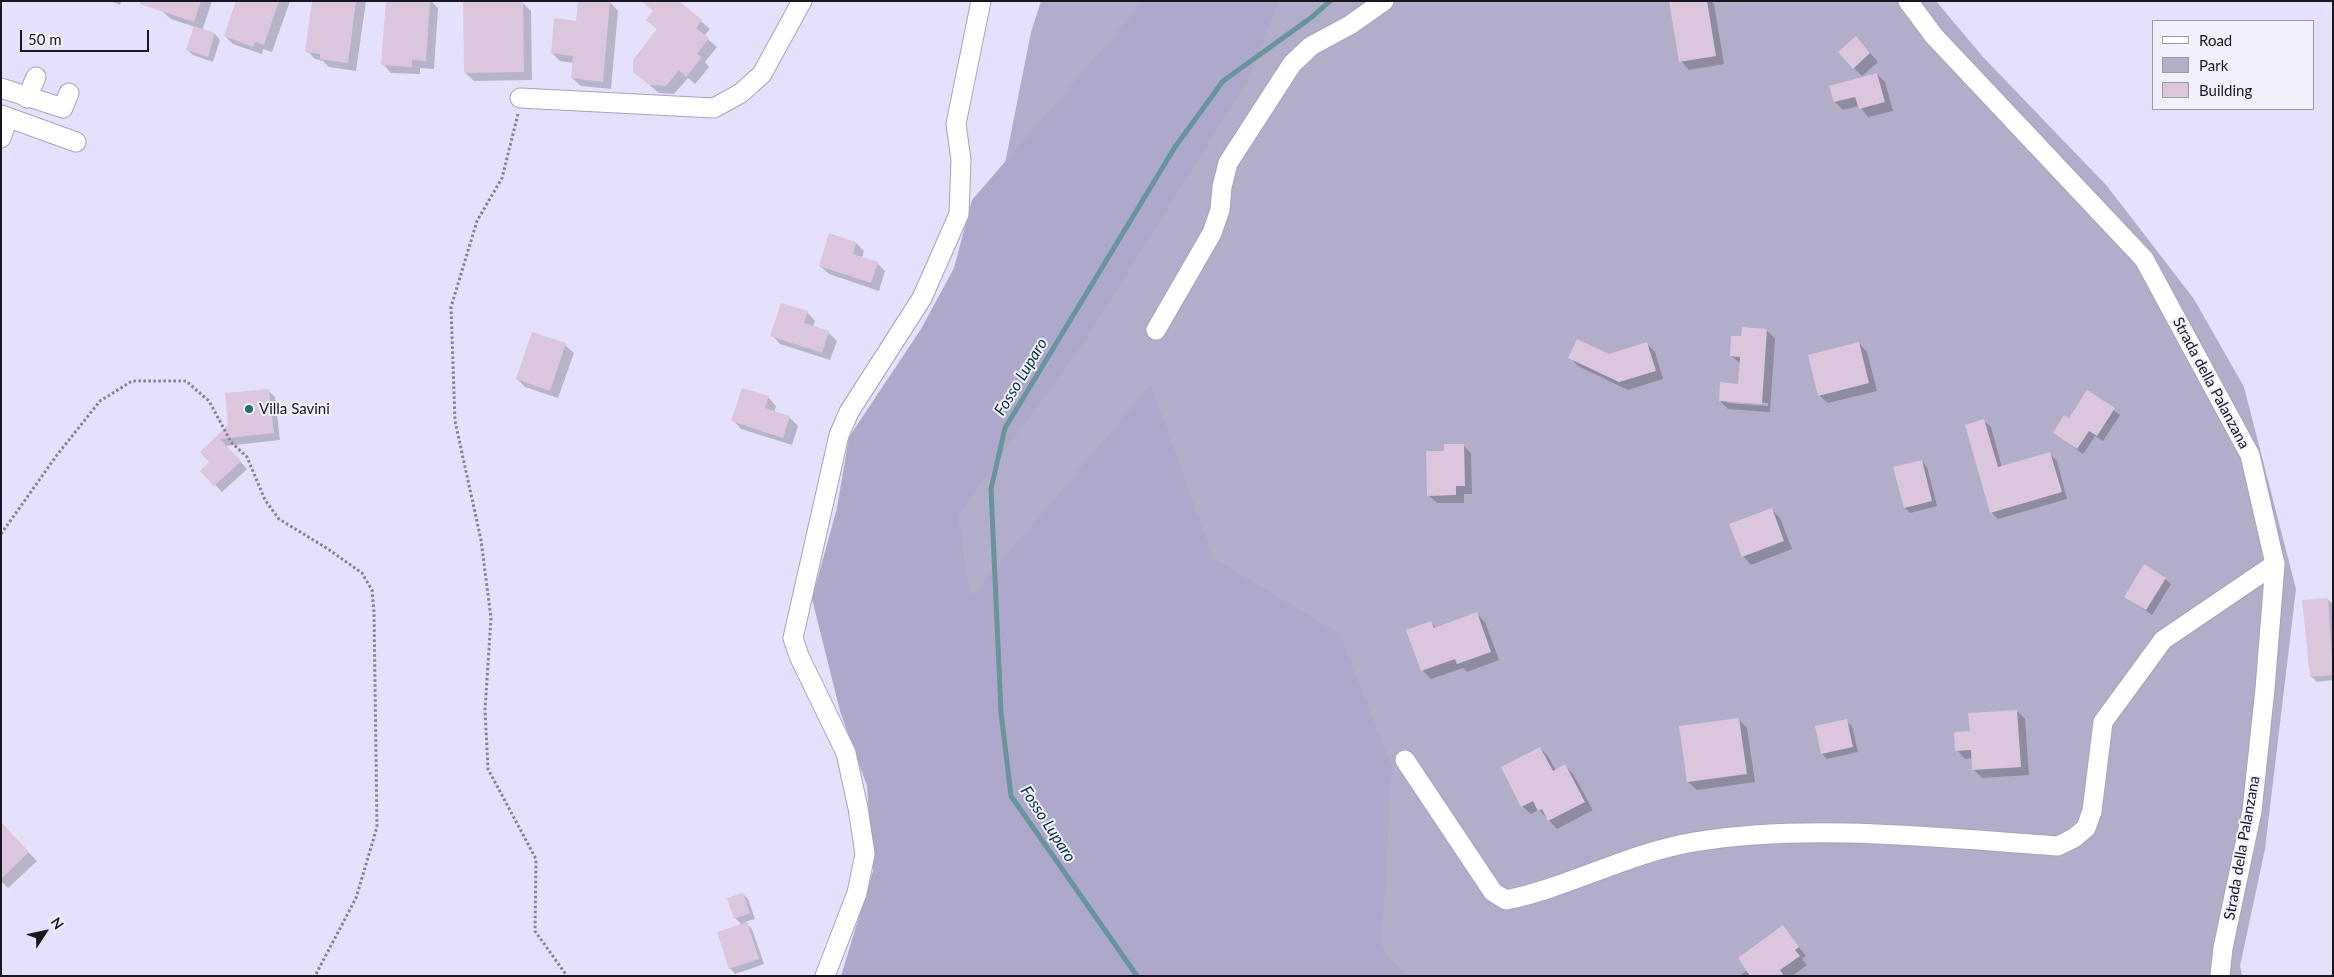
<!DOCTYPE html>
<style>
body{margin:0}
#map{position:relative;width:2334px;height:977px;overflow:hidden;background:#e5e1fc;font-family:Lato,sans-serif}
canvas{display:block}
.frame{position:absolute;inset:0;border:2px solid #181720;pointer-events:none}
.legend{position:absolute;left:2152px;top:20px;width:162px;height:90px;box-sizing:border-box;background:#f2f0fc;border:1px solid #9b99a4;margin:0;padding:6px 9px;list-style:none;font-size:15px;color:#181720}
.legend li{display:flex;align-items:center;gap:10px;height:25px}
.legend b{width:25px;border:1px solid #9b99a4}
.north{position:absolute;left:20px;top:907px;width:50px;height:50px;-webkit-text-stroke:4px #f2f0fc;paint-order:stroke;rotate:55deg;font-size:14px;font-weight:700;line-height:20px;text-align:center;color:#181720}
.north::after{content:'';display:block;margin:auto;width:18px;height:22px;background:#181720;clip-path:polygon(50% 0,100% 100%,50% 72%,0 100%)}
.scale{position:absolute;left:20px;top:30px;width:129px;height:22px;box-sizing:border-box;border:2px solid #181720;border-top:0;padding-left:6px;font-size:15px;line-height:18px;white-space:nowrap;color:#181720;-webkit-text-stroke:4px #f2f0fc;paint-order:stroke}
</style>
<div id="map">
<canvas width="2334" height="977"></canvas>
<div class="frame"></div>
<ul class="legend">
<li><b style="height:6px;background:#fff"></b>Road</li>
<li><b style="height:14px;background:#b2adc9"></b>Park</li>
<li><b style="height:14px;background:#dbc6dd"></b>Building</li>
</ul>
<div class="north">N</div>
<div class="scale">50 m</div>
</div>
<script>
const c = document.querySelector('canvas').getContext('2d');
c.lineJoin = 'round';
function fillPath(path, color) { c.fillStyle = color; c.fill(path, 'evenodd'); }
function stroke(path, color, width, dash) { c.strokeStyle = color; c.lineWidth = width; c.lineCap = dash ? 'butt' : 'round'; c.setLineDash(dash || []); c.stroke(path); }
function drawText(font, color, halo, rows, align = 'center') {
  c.font = font + ' Lato,sans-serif'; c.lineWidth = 4; c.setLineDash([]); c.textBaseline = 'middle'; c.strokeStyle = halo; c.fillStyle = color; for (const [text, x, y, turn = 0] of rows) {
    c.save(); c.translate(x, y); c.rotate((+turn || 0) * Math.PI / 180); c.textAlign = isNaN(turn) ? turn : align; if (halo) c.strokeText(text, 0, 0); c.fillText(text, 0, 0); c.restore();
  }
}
fillPath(new Path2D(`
 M1041,1H1936L1983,57L2107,186L2194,299L2244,387L2296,589L2265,849L2240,966L2242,976H894L993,224L1031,32Z`), '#b2adc9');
fillPath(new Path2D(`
 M1144,1H1279L1245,85L1082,345L958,515L970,598L1151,385L1213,558L1340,634L1392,768L1381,948L1406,976H841L873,871L867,786L840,711L812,599L837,508L849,437L921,329L954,268L972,200Z`), '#aea8cb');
fillPath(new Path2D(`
 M110,1H121L120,5Z
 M165,1H212L202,31L215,34L220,40L213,62L193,55L187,50L195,27L171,19L162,11Z
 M237,1H290L272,52L263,49L262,54L233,44L225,36Z
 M313,1H366L356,71L329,67L323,61L315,59L307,51Z
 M387,1H431L438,8L434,69L420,68V74L391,73L383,64Z
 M598,1L610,2L618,11L611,89L581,86L572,78L574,63L560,61L552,53L577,22Z
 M677,1L710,29L704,36L717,47L705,62L709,67L695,84L688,78L674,94L659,93L634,72L658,30L647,20Z
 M1673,1H1711L1714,4L1724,64L1689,70L1681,61Z
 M523,3L531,11L532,80L474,81L465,73Z
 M1864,46L1878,62L1862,76L1854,68Z
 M1877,74L1885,82L1893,111L1868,117L1859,106L1843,110L1835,102L1831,87Z
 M856,243L864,251L862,258L877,263L885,271L879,291L829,274L820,266Z
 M807,312L815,321L813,327L828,332L837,341L830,360L780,344L772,335Z
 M1766,330L1775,338L1770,412L1728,409L1720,401L1739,385L1741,364L1731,356L1743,338ZM1727,400L1768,403V406L1727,403Z
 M1859,343L1867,352L1877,391L1828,403L1819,395Z
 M1647,344L1655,352L1663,379L1628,390L1578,366L1570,357L1609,355Z
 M565,345L574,353L558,398L525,387L517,379Z
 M268,390L275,397L280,440L226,446L247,469L222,492L202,471L211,462L201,452Z
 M2088,392L2120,415L2103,441L2095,436L2083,454L2054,433L2069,420Z
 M768,397L776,406L774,413L789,417L798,426L792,445L741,429L733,420Z
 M1984,421L1991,427L2002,468L2050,454L2057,461L2067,499L1998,519L1991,512Z
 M1463,445L1471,453L1472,494H1464V503H1437L1428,495L1445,452Z
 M1922,461L1927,467L1937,506L1910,513L1905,508Z
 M1771,509L1780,518L1792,549L1751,565L1743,556Z
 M2165,579L2171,584L2152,615L2126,597Z
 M2327,599L2333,604V680L2317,682L2311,676Z
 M1476,613L1485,622L1499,660L1467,672L1463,668L1431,679L1423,671L1408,630L1431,622L1436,628Z
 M2017,711L2025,719L2029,775L1982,778L1974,770L1973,758L1965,759L1957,750L1971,732Z
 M1739,719L1747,728L1755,782L1697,790L1688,782L1680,727Z
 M1846,721L1852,726L1858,752L1827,759L1822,754Z
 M1540,748L1548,756L1556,771L1565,766L1573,774L1593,810L1557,829L1539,810L1531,814L1522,806Z
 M1,824L37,861L8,888L1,881Z
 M743,894L748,899L755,919L745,922L752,929L764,964L735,974L730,968L742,925L735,918Z
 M1783,927L1806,956L1802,959L1807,965L1792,976H1739L1748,970Z`), '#0003');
stroke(new Path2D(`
 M1137,976L1011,796L1001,712L991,489L1005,428L1175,147L1223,81L1312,17L1330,1`), '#68959c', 5);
fillPath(new Path2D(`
 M140,1H201L194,22L140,4Z
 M236,1H279L264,45L255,42L253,47L224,36Z
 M312,1H356L348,63L320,59V54L305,52Z
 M386,1H430L426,61L412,60V67L381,65Z
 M523,1L524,72L464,73L463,2Z
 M578,1H610L603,82L571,78L573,56L551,53L554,18L576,21Z
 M641,1H679L702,20L696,28L709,38L697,54L702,57L686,77L679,70L666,86L650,85L633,72V60L657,29L646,20L653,11Z
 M1669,1H1707L1716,56L1679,62Z
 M194,26L215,33L208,57L186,50Z
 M1856,36L1870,53L1853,69L1838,52Z
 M1877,73L1885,102L1859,109L1855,97L1834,102L1829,86Z
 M829,233L856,242L853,254L878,262L871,283L819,266Z
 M781,303L808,311L804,323L829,331L822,353L770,336Z
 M1742,327L1767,329L1762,404L1719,401L1720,382L1738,384L1740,357L1730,356L1731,336H1741Z
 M532,332L566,343L550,391L516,379Z
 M1577,339L1609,354L1647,342L1656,371L1619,382L1568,358Z
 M1859,342L1869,383L1818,396L1808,355Z
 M742,388L769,396L765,408L790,416L783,438L731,421Z
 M269,389L274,433L220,439L241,461L214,486L200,471L209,462L200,452L228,425L225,393Z
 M2087,390L2115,408L2097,436L2089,431L2077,449L2053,433L2064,415L2069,418Z
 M1984,419L1998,467L2050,452L2062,492L1990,513L1965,425Z
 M1444,444H1464L1465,486H1456V495L1427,496L1426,451H1444Z
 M1922,460L1932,501L1904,508L1893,467Z
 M1772,508L1784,541L1742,557L1729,524Z
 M2144,564L2166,578L2146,610L2124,597Z
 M2328,598L2333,675L2310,677L2302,600Z
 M1477,612L1491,652L1457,664L1455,659L1421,671L1406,630L1431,621L1434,628Z
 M2017,710L2021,767L1972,770L1971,750L1955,751L1954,732L1970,731L1968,713Z
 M1739,718L1747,774L1687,782L1679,726Z
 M1847,719L1853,747L1821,754L1815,726Z
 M1540,747L1553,771L1565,764L1585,802L1548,821L1542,809L1538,811L1533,801L1521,807L1501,767Z
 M1,822L29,852L1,879Z
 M743,893L750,913L734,919L727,898Z
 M747,922L759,959L729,969L717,932Z
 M1783,925L1799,947L1795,950L1800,956L1780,970L1784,976H1750L1738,958Z`), '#dbc6dd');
const minor = new Path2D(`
 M1908,1L1934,36L2144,259L2250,455L2275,564L2265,689L2252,811L2223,948L2220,976
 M1,88L63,108L69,93
 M27,98L36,77
 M520,98L714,108L741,93L762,74L802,1
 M1,115L76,142
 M1,138L8,118
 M1156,330L1212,233L1220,210L1222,187L1228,163L1292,64L1311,46L1350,25L1384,1
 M1405,760L1493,892L1506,900C1570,887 1628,853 1694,842C1809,823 1941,838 2058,846L2074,838L2086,828L2092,811L2103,722L2163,640L2275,564
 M825,976L857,893L865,854L858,808L846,753L799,656L793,638L839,435L849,412L922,298L959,214L961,160L956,124L981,1`);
stroke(minor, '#a6a2bc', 21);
stroke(new Path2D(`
 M518,114L502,178L477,221L451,307L455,421L481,540L491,618L485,710L488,769L536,859L535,931L567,976
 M1,534L57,455L100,401L132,381H186L209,401L231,442L247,457L265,500L279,519L328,549L362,573L372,590L374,612L377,827L356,898L315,976`), '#838193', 3, [2.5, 2.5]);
stroke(minor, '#fff', 19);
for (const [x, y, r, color] of [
 [249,409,5,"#236e74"]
]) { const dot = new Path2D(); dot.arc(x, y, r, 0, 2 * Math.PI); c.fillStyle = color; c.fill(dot); stroke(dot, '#f2f0fc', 2); }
drawText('15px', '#181720', '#f2f0fc', [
 ["Strada della Palanzana",2211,383,62],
 ["Strada della Palanzana",2242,848,-80]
]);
drawText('15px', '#181720', '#f2f0fc', [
 ["Villa Savini",259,409]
], 'left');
drawText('italic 16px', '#023137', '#f2f0fc', [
 ["Fosso Luparo",1021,377,-59],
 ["Fosso Luparo",1048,824,57]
]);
</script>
